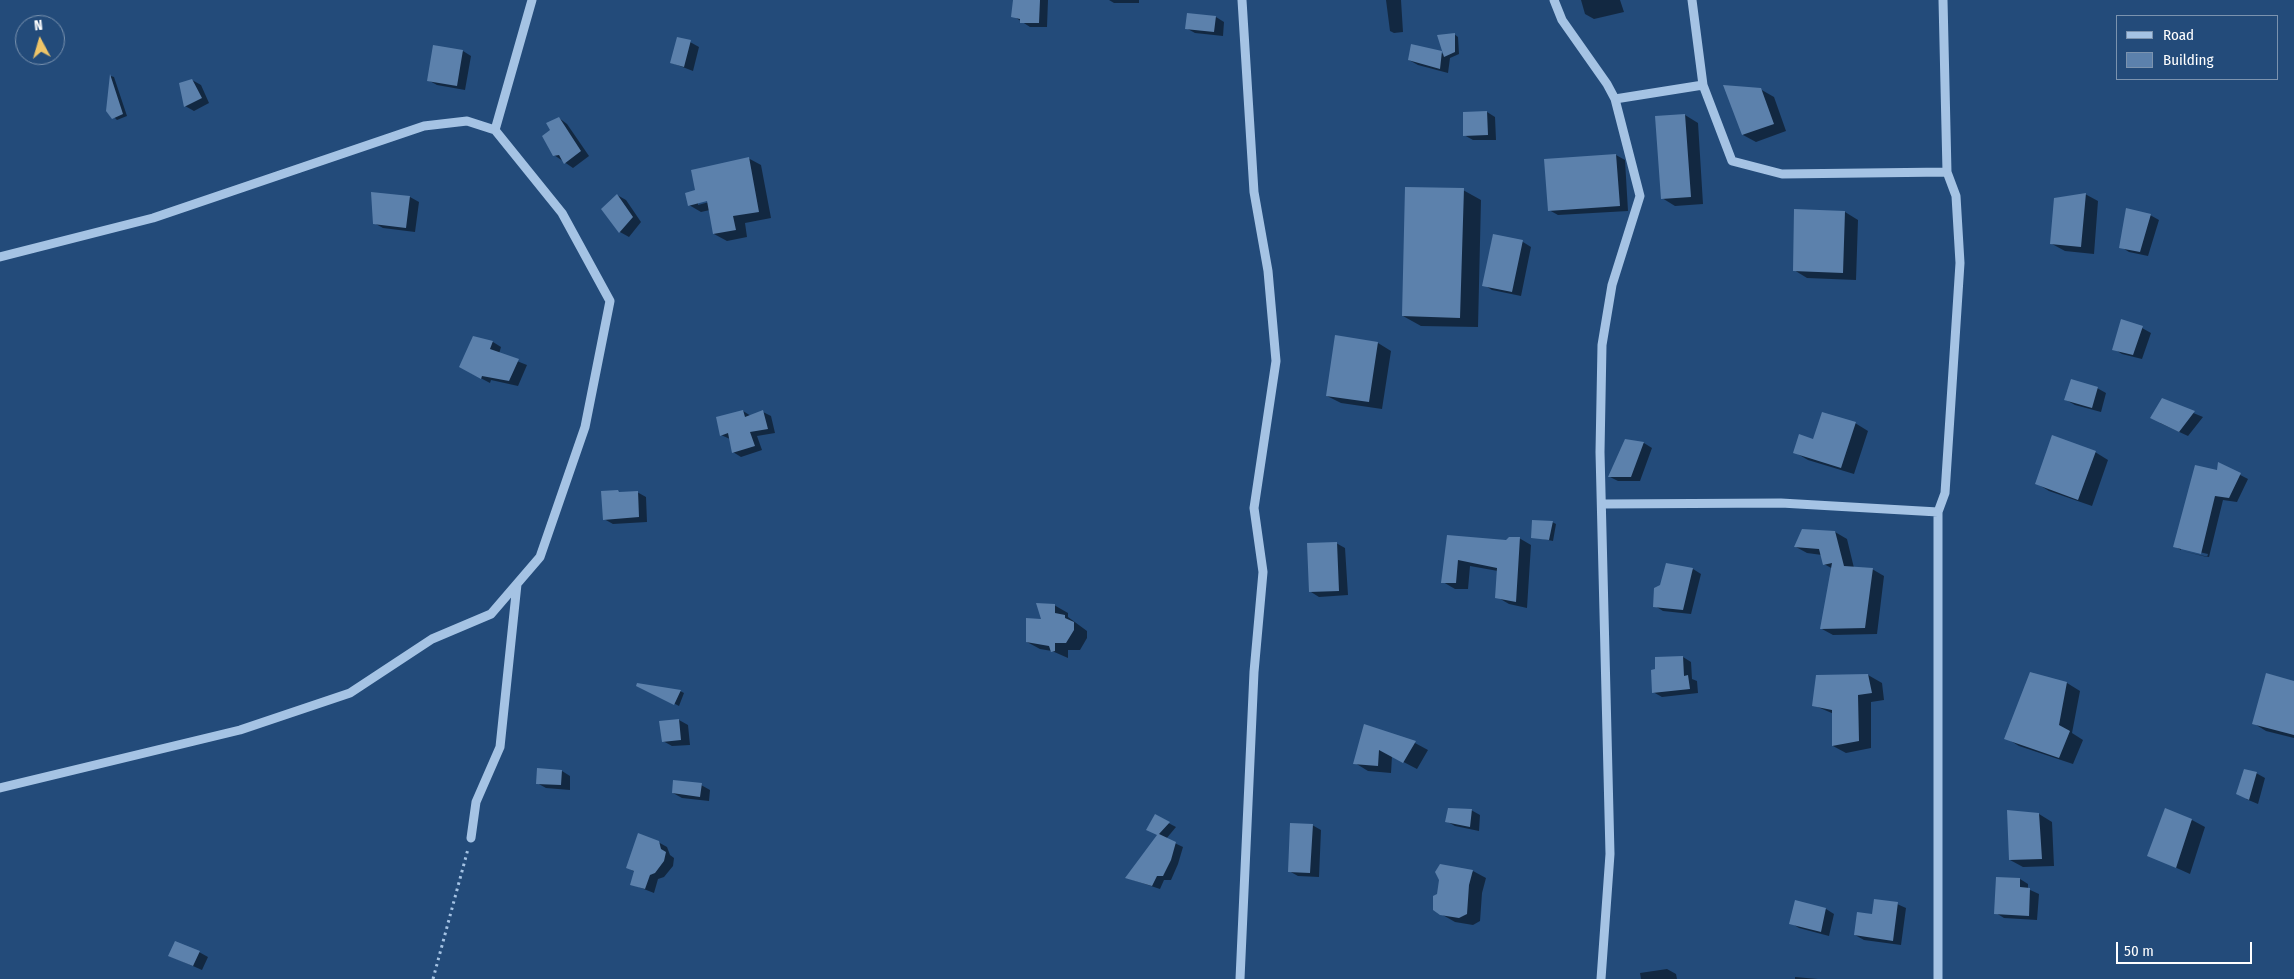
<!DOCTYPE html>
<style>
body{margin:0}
#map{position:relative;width:2294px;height:979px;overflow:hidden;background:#234b7a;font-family:"Fira Sans Condensed",sans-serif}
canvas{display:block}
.legend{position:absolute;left:2116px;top:15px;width:162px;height:65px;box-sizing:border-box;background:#234b7a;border:1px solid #7b93af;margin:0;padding:6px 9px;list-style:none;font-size:15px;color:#fff}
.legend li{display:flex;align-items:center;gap:10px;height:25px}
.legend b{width:25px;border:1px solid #7b93af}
.north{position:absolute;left:15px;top:15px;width:50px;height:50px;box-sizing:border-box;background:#234b7a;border:1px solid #7b93af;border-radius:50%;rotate:354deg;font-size:14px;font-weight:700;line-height:20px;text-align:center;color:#fff}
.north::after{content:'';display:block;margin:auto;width:18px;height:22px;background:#efc568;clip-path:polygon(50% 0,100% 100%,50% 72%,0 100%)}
.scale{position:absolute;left:2116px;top:942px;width:136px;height:22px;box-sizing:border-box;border:2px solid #fff;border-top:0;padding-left:6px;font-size:15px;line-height:18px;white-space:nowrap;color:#fff;-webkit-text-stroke:4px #234b7a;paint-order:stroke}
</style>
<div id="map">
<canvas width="2294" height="979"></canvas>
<ul class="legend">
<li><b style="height:6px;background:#a5c3e4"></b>Road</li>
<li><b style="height:14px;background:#5c81ac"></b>Building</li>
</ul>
<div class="north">N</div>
<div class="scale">50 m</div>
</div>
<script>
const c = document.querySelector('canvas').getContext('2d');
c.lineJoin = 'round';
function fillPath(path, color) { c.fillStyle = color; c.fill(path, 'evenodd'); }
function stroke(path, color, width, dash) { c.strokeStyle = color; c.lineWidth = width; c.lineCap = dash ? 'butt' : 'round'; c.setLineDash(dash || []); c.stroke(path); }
fillPath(new Path2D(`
 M1014,0H1048L1047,27H1030L1013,16Z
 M1109,0H1139V3H1114Z
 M1386,0H1401L1403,32L1394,33L1390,31Z
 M1581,0H1620L1624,12L1594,19L1585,14Z
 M1216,17L1224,22L1223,36L1195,33L1186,28Z
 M1454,34L1458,37L1459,54L1450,58L1448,73L1418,65L1409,60L1441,53L1444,54Z
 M690,42L699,47L693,71L672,63Z
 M463,51L471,56L465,90L437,85L428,80Z
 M111,76L114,77L127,116L117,120L108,111Z
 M192,80L201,85L209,103L194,111L185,106Z
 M1760,89L1774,97L1786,131L1756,142L1743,135Z
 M1487,112L1495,117L1496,140H1473L1464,135Z
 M1685,115L1698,123L1703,204L1675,206L1662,198Z
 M559,118L567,124L589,156L573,168L554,155L552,131Z
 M1616,155L1625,160L1628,211L1558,215L1549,210Z
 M748,158L761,165L771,218L745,223L747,237L727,241L714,234L710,210L701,212L689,205L697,191ZM713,199V201L698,205V202Z
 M1463,190L1481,200L1478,327L1421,326L1403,316Z
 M372,193L410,197L419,202L415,232L383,228L374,223Z
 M2085,194L2098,201L2094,254L2065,251L2052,244Z
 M617,195L626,200L641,222L629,237L620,232L603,209Z
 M1845,212L1858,220L1856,280L1807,278L1794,270Z
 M2150,215L2159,220L2148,256L2129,252L2121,247Z
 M1493,236L1523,242L1531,247L1521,296L1492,290L1484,285Z
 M2142,328L2151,333L2142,359L2122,354L2114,349Z
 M474,338L493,342L501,347L499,354L527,365L518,386L491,380L490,383L469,372Z
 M1378,343L1391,351L1382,409L1341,403L1327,396Z
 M2097,388L2106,393L2101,412L2075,405L2066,400Z
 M2162,400L2203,417L2188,436L2160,423Z
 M743,411L751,416L763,412L771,416L775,433L757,436L762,450L741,457L733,452L730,439L721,435Z
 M1855,423L1868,431L1854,474L1808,460L1794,452L1814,441Z
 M1626,441L1644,443L1652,448L1640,481H1618L1610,477Z
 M2095,452L2108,460L2092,506L2049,491L2036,483Z
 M2219,464L2248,479L2237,502L2223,500L2209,557L2182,551L2207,557L2208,554L2181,548V550L2174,546L2218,472Z
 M637,492L646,497L647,522L613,524L604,519Z
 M1552,522L1556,524L1553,541L1533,537Z
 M1835,532L1847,539L1854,568L1872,569L1884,576L1877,634L1833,635L1822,629L1833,569L1824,564L1822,555L1807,553L1796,547Z
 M1448,536L1506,541L1519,538L1531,545L1527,608L1509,604L1497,597L1498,571L1470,566L1468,589H1455L1443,582Z
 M1336,543L1345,548L1348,595L1319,597L1311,592Z
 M1693,569L1701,574L1691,614L1663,611L1655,606Z
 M1054,605L1068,613V617L1087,631V638L1080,650H1068V658L1052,651L1040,649L1027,642Z
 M1683,657L1691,662L1692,679L1697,681L1698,693L1662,697L1653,692Z
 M2030,674L2067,683L2080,691L2072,733L2083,740L2073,764L2019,746L2006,738Z
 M1868,675L1882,683L1884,700L1871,702V748L1846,753L1833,746L1834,714L1813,705Z
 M2294,682V738L2266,731L2253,723Z
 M638,685L680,691L684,693L679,706Z
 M679,720L688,725L690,745L672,746L663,741Z
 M1365,726L1415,743L1428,750L1417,769L1392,756L1391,773L1368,771L1355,763Z
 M562,771L570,776V790L546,788L537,783Z
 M2256,773L2265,778L2258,804L2246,799Z
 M701,785L710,790L709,801L682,798L673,793Z
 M1471,810L1480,815L1479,831L1455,826L1446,821Z
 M2039,814L2052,822L2054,866L2023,867L2010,860Z
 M1155,816L1176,827L1166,839L1183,847L1178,864L1171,880H1164L1160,889L1127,878L1158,835Z
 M2192,820L2205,827L2190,874L2148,855Z
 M1312,825L1321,830L1319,877L1298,876L1289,871Z
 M658,842L667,847L670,855L674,858L673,866L664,877L658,879L654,893L631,884L635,872L628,868Z
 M1473,871L1486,878L1482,893L1480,921L1473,925L1455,922L1441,914Z
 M2020,879L2028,884V889L2039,894L2037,920L2004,918L1996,913Z
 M1897,904L1906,908L1901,945L1864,940L1855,935L1873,915Z
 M1826,909L1834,914L1829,936L1799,928L1791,923Z
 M199,952L208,957L202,970L170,956Z
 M1667,969L1676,974L1677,979H1641L1640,973Z
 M1795,977L1818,979H1795Z`), '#0007');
fillPath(new Path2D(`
 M1013,0H1040L1039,23H1020V19L1011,17Z
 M1187,13L1216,16L1214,32L1185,29Z
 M1455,33V52L1444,57L1437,35Z
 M677,37L691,40L684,67L670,63Z
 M1411,44L1442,51L1440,69L1408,60Z
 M433,45L463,50L457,86L427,81Z
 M110,74L123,114L112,119L106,111Z
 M192,79L202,98L184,107L179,83Z
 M1723,85L1761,88L1774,124L1742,135Z
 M1487,111L1488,135L1463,136V112Z
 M1685,114L1691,197L1661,199L1655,116Z
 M559,117L581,151L564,164L559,155L553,156L542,136L550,130L546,123Z
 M1616,154L1620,206L1548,211L1544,159Z
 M749,157L759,212L733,216L736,230L713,234L707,201L688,206L685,193L695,190L691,170Z
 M1405,187L1464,188L1460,318L1402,316Z
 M371,192L410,196L406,228L373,224Z
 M2086,193L2081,247L2050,244L2054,198Z
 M617,194L633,217L619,233L601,209Z
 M2126,208L2151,214L2140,252L2119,248Z
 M1794,209L1845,211L1843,273L1793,271Z
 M1493,234L1523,240L1512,292L1482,286Z
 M2121,319L2143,326L2133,355L2112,350Z
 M1335,335L1378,342L1369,402L1326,396Z
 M473,336L493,341L490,349L519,359L509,381L482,376L481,379L459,367Z
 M2071,379L2098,387L2092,408L2064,400Z
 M2162,398L2195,411L2179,432L2150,418Z
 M743,410L745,417L763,410L768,429L750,432L755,446L732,453L728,433L720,436L716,417Z
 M1822,412L1856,422L1841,468L1793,453L1799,434L1813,439Z
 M2052,435L2096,451L2078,500L2035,484Z
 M1625,439L1644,442L1631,477H1608Z
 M2218,462L2241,473L2229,498L2215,496L2201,554L2173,547L2195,465L2217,470Z
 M618,490L619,492L638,491L639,517L603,520L601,491Z
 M1532,520L1553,521L1549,540L1531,538Z
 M1802,529L1835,531L1844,566L1873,568L1865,628L1820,629L1832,563L1823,565L1819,549L1794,547Z
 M1447,535L1506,540L1509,537H1520L1516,602L1495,598L1497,568L1458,560L1456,583H1441Z
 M1337,542L1339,591L1309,592L1307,543Z
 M1666,563L1693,568L1683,610L1653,607L1654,588L1660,585Z
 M1036,603L1055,604V613L1065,615V618L1074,622V630L1066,643H1055V651L1051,652L1049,646L1026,642V618L1041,619Z
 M1683,656L1684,676L1688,675L1690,689L1652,693L1651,670L1655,669V657Z
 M2030,672L2067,682L2059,725L2070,731L2059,758L2004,739Z
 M2266,673L2294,681V735L2252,724Z
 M1868,674L1872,693L1858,695L1859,741L1832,746V710L1812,706L1816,675Z
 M637,683L681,690L674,705L636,686Z
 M679,719L681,740L662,742L659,721Z
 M1364,724L1416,741L1403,763L1379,750L1378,766L1353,764Z
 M537,768L562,770L561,785L536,784Z
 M2244,769L2257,772L2249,800L2236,794Z
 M673,780L702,783L700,797L672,793Z
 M1448,808L1472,809L1470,827L1445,822Z
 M2165,808L2192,819L2176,868L2147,856Z
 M2007,810L2039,813L2042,859L2009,860Z
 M1155,814L1170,822L1159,834L1176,842L1171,860L1163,876H1157L1152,886L1125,878L1157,835L1146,830Z
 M1290,823L1313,824L1310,873L1288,872Z
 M638,833L659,841L661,849L666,852L664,861L655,873L650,875L645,889L630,885L634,871L626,868Z
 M1440,864L1473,870L1469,885L1467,914L1459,918L1440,915L1433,910V896L1437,894L1439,880L1435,872Z
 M1996,877L2020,878V887L2030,888L2029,916L1994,914Z
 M1874,899L1898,902L1893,941L1854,935L1857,912L1872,914Z
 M1795,900L1826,908L1821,932L1789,924Z
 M175,941L200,951L193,966L168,956Z`), '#5c81ac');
stroke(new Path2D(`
 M433,979L468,849`), '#a5c3e4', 3, [2.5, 4]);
stroke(new Path2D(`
 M1554,0L1562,20L1607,84L1615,99L1640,196L1612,285L1602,345L1600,452L1610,854L1601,979
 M1692,0L1703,85L1732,161L1782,174L1947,172
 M1615,99L1703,85
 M0,257L153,218L424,126L467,121L495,130L532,0
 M1603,504L1781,503L1938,512
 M0,788L240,730L350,693L432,639L491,614L540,557L585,427L610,301L562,213L495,130
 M471,838L476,802L500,747L517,584
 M1240,979L1254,672L1263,572L1254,508L1276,361L1268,271L1254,192L1242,0
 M1938,979V512L1945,493L1960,263L1956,196L1947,172L1943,0`), '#a5c3e4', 9);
</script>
